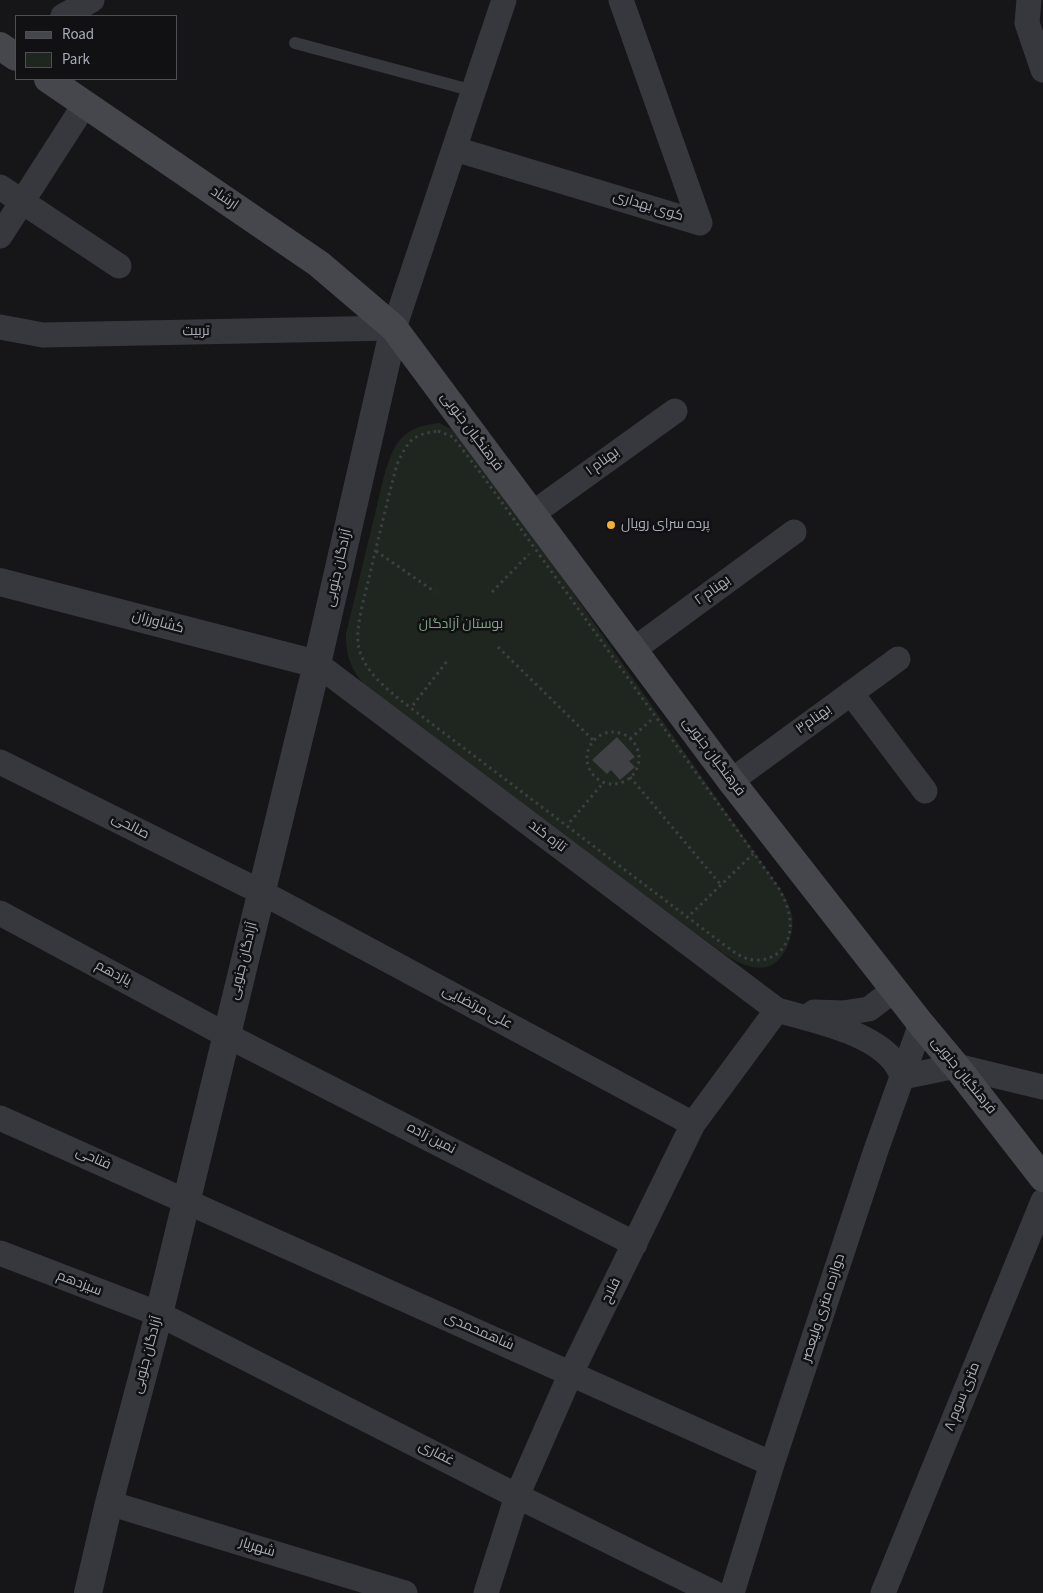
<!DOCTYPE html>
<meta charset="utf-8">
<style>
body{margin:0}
#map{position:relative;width:1043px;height:1593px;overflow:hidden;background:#161618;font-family:"Source Sans 3",sans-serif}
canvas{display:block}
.legend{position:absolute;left:15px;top:15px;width:162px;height:65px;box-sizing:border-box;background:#111113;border:1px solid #4d4f55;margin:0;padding:6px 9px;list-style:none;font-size:15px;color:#a8adb8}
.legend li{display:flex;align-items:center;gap:10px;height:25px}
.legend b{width:25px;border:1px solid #4d4f55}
</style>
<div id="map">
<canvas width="1043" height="1593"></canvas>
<ul class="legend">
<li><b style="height:6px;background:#45474d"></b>Road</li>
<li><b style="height:14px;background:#1e261f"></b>Park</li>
</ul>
</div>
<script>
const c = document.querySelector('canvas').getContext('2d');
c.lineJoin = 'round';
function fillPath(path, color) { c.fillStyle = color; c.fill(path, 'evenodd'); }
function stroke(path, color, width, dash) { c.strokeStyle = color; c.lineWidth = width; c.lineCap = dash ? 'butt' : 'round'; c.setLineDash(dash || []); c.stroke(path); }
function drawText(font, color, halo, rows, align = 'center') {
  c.font = font + ' "Source Sans 3",Cairo,sans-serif'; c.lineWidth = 5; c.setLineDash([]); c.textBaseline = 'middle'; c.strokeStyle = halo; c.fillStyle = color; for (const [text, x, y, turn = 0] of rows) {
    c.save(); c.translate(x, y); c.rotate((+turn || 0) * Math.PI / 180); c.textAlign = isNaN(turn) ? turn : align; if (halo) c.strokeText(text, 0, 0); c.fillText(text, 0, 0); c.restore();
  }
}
fillPath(new Path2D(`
 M439,423L460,433L469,444L783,893C786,900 790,907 792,915C795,932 786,962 767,967C752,970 738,963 726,955L383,703C360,683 345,666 346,634L384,476C394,443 401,427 439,423Z`), '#1e261f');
fillPath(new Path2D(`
 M617,737L635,757L629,761L635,767L620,780L611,770L607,774L592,760Z`), '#404145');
stroke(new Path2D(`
 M438,431L453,437L485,479L778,887C789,906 797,930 782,949C775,957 765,961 754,960C742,959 733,951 723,944L399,699C382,685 360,666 358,642C356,627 365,594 369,578C378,540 387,502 397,464C409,440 411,435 438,431Z
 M376,551L435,592
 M492,592L529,554
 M498,647L594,741
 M413,705L448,660
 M587 758a26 26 0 1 1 52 0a26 26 0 1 1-52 0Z
 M630,739L651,720
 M630,777L721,885
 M570,822L603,783
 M691,914L753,854`), '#3d3f44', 3, [2.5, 4]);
stroke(new Path2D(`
 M295,43L474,91`), '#37383d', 12);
stroke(new Path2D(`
 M1029,0L1027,23L1043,70
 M63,16L92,0
 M455,149L700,223L621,0
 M0,187L119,266
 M0,236L85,104
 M0,327L43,335L394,328L504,0
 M532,514L675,411
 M633,650L794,532
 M317,664L777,1010C812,1020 868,1031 893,1060C897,1065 900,1071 903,1077L956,1066L1043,1087
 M851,693L925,791
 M0,762L261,892L693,1124
 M731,781L898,659
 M0,913L226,1035L635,1244
 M814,1012L843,1013L869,1009L894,990
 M0,1118L772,1464
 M0,1253L159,1314L517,1496L714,1593
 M109,1503L405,1593
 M486,1593L517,1496L571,1373L693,1124L777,1010
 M732,1593L772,1464L876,1150L921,1024
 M883,1593L1043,1201`), '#37383d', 25);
stroke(new Path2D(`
 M0,582L317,664
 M88,1593L109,1503L159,1314L317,664L394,328`), '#37383d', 28);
stroke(new Path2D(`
 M0,46L16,57
 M48,79L319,264L394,328L731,781L921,1024L956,1066L1043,1178`), '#45474d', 28);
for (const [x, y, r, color] of [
 [611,525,5,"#f2b134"]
]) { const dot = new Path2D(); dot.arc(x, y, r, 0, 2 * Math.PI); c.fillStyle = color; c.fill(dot); stroke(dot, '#111113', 2); }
drawText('14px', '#a8adb8', '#111113', [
 ["ارشاد",224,199,34],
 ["کوی بهداری",648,207,17],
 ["تربیت",196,332,-1],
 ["فرهنگیان جنوبی",471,432,53],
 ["بهنام ۱",603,462,-36],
 ["آزادگان جنوبی",339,568,-77],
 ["بهنام ۲",713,591,-36],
 ["کشاورزان",158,623,15],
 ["بهنام۳",814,720,-36],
 ["فرهنگیان جنوبی",713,757,53],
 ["صالحی",130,827,27],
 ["تازه کند",547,837,37],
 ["آزادگان جنوبی",244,961,-76],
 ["یازدهم",113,974,28],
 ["علی مرتضایی",477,1008,28],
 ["فرهنگیان جنوبی",963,1076,51],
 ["نمین زاده",431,1139,27],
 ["فتاحی",93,1159,24],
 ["سیزدهم",79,1284,21],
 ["فلاح",612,1291,-64],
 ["دوازده متری ولیعصر",824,1308,-72],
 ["شاهمحمدی",479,1332,24],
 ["آزادگان جنوبی",148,1355,-75],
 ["۸ متری سوم",963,1397,-68],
 ["غفاری",436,1454,27],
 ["شهریار",257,1548,17]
]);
drawText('14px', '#a8adb8', '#111113', [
 ["پرده سرای رویال",621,525]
], 'left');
drawText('14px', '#7fa381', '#111113', [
 ["بوستان آزادگان",461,625]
]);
</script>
